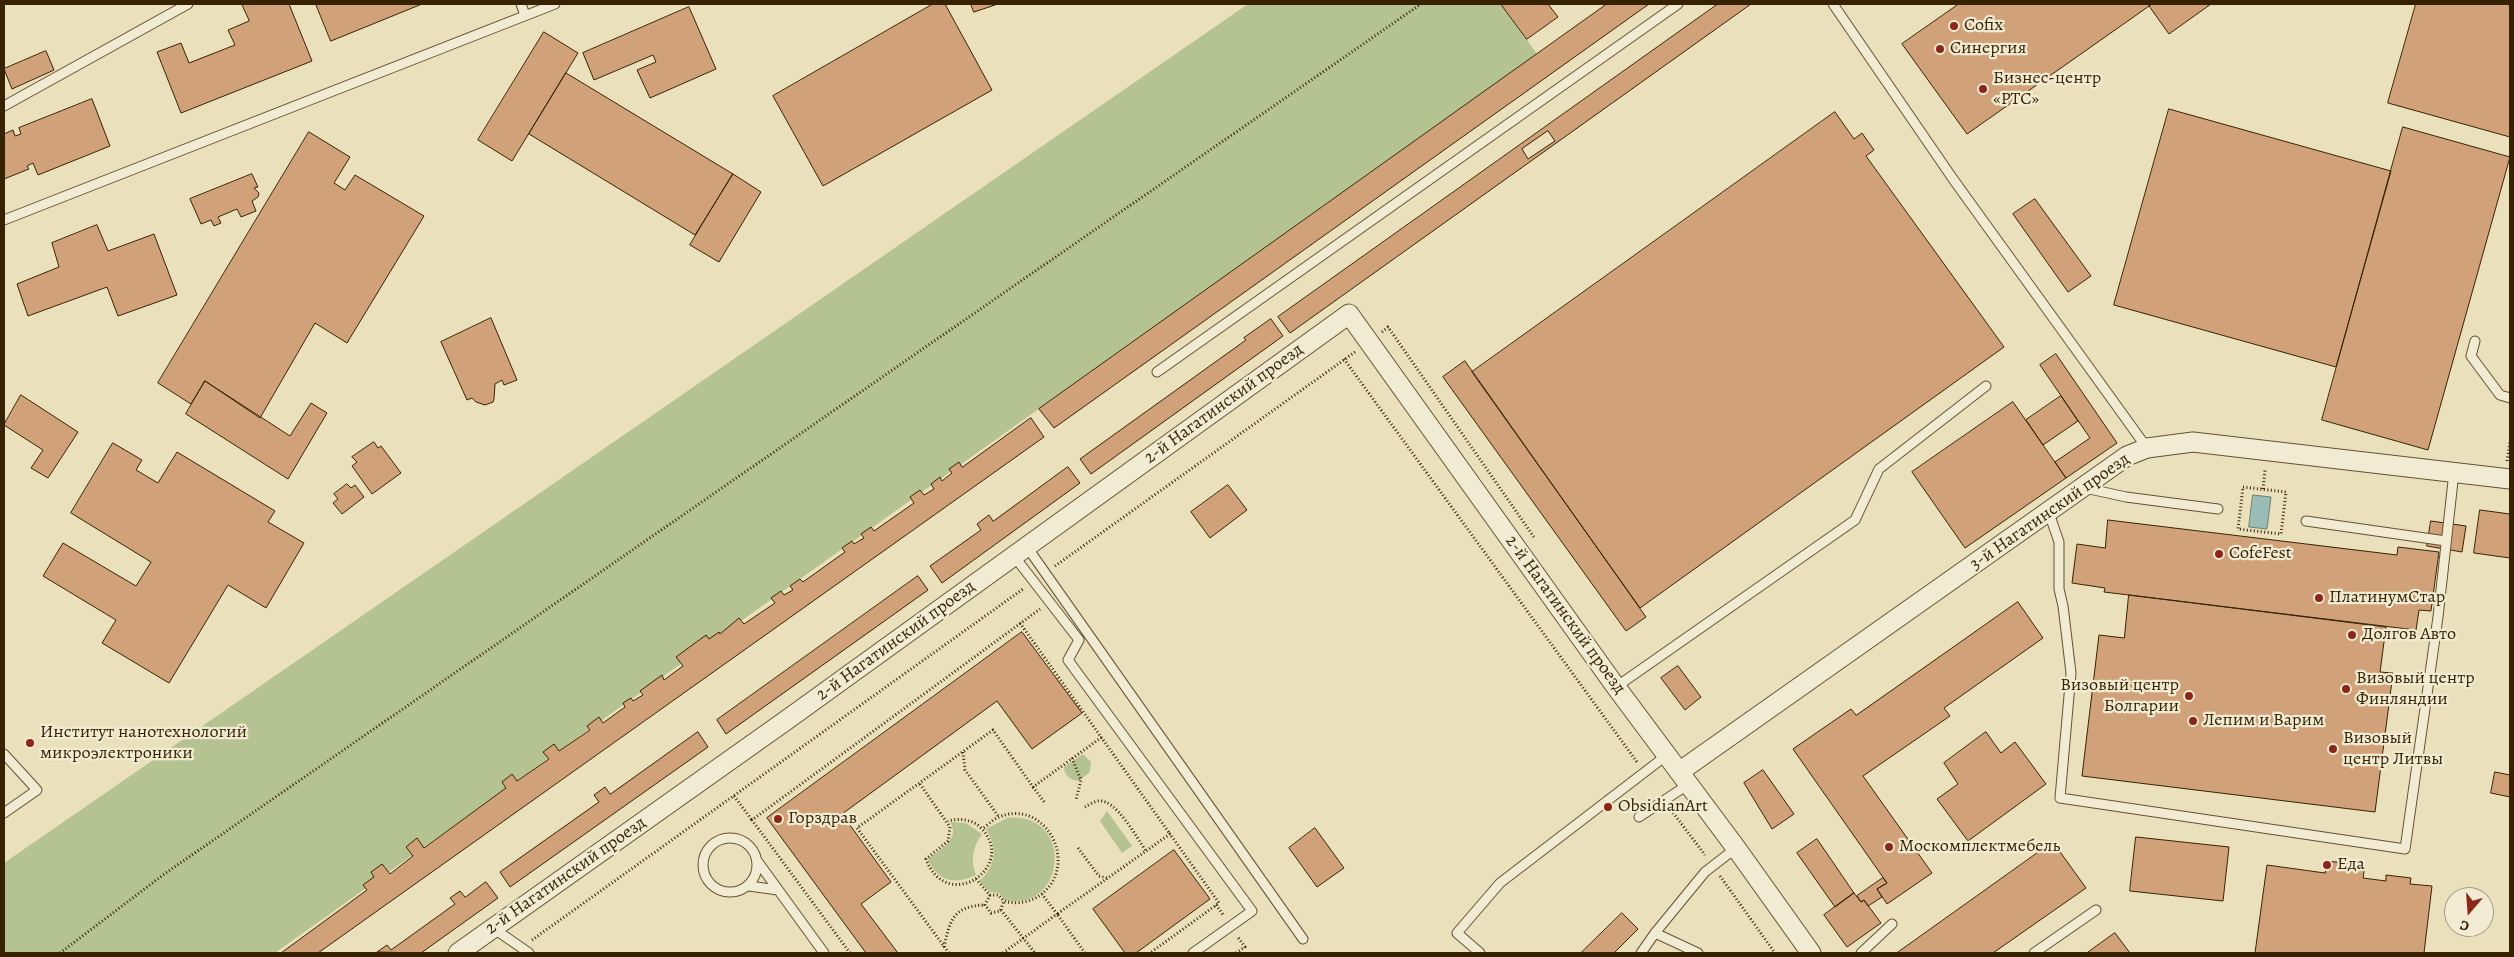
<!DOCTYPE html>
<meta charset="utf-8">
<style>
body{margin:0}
#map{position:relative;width:2514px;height:957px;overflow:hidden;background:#ebe0bc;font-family:Alegreya,serif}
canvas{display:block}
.frame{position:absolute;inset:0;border:5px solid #372302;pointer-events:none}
.north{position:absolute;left:2444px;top:887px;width:50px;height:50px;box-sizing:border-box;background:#f2ebd3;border:1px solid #a79b7f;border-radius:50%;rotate:198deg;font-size:14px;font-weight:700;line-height:20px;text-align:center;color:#372302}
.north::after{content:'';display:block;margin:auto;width:18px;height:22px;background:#8f2418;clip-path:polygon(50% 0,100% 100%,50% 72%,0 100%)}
</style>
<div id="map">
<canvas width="2514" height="957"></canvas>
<div class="frame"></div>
<div class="north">С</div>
</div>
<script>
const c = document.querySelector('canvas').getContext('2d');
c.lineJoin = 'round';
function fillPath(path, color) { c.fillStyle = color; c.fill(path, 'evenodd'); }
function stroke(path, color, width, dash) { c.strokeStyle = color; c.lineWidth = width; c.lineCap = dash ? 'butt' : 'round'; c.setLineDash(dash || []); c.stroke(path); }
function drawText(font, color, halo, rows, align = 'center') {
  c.font = font + ' Alegreya,serif'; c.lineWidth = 4.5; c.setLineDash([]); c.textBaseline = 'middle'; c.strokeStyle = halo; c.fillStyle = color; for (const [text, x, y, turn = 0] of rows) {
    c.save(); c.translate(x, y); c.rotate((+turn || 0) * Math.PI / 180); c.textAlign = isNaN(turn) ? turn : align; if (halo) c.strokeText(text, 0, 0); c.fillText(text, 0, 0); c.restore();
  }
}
fillPath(new Path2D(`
 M1248,4H1501L1537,54L275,953H4V863Z
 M1083,754L1091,762L1090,772L1079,781C1071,780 1064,776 1064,767Z
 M1107,811L1132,846L1122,853L1100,821Z
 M1007,818C1074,810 1068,913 1005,900L999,893L990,892L979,881C996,867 998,847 986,829Z
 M950,822L966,823L982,834C973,846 970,861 976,875C956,885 937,882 928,859C939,850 961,839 950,822Z`), '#b5c392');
const water = new Path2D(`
 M2253,495L2271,497L2267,529L2249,527Z`);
fillPath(water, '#99bcb7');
stroke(water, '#727f6f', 1);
const building = new Path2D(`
 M242,4H289L312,61L181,113L157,52L181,43L189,63L235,45L228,30L249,21Z
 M316,4H422L331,41Z
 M933,4H945L992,90L823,186L773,96Z
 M971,4H998L974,12Z
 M1501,4H1548L1558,17L1527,39Z
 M1607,4H1649L1054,428L1039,409Z
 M1718,4H1751L1290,333L1278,317Z
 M1959,4H2152L1967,134L1902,44Z
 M2152,4H2211L2169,34L2149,6Z
 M2416,4H2510V137L2388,103Z
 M689,7L716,69L650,98L637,70L656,62L653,55L594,80L583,53Z
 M544,32L578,53L512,161L478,140Z
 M46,51L54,70L12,89L4,69Z
 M566,73L733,174L695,235L529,134Z
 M92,99L110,146L38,175L33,163L27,166L29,169L4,179V134L13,130L15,136L21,134L19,128Z
 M2169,109L2391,171L2336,367L2114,305Z
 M1835,112L1854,139L1862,133L1874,150L1866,156L2004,347L1640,608L1472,372Z
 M2403,127L2510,157L2428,450L2322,420Z
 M1548,131L1555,141L1528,159L1522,149Z
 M309,132L350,157L334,183L345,190L355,175L424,216L347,343L315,323L260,418L205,381L191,404L158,383Z
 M252,174L258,187L254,188L259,193L258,197L252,201L256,211L241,217L237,209L218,217L221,223L214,226L211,220L201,224L190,199Z
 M733,174L761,192L719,262L690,245Z
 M2035,199L2091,276L2068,292L2013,214Z
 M97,225L108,251L154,234L177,295L118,316L107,287L28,316L17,284L59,267L52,243Z
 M491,318L517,380L504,385L502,380L495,384L494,399L493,402L485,405L476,402L472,398L467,400L441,342Z
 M1271,319L1283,336L1091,474L1080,459L1246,340L1244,338Z
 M2056,354L2117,443L2066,478L2055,462L2090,438L2040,365Z
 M1465,361L1646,617L1626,631L1443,377Z
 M205,381L290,436L311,403L327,413L288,479L186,414Z
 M21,395L78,432L48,478L31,468L43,450L4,425Z
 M2061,396L2078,421L2043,445L2026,420Z
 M2013,402L2066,478L1965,548L1912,472Z
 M1031,418L1044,437L318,953H281L367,890L363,885L374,877L371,872L382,864L390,874L413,856L406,847L417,838L424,848L506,788L502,782L512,774L517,781L549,759L543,752L554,744L559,751L590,730L587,726L599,717L603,723L625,707L623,703L631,698L633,701L643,695L640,691L662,675L664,680L683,666L676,657L706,635L709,639L719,632L720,634L739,618L744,624L775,603L771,598L781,591L784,595L793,590L790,586L800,579L803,582L845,552L842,548L852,541L854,544L864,538L861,534L871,527L874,531L914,503L910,497L920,490L924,495L934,489L931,484L940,477L942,481L952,473L949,469L959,462L962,467Z
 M374,442L378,448L381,446L401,473L372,494L352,466L357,462L352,457Z
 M113,443L142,460L136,470L158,483L177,452L275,511L268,522L304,543L266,608L228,585L169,683L102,643L116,620L43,576L63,543L136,586L151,562L71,513Z
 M1068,467L1080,483L942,583L930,566L981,530L977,524L989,515L993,521Z
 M347,484L351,488L355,485L364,497L342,514L333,503L338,499L334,494Z
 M1228,485L1247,510L1210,538L1191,512Z
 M2480,510L2510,514V558L2474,553Z
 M2108,520L2397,555L2398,547L2439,552L2431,611L2419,610L2416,630L2104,592L2105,588L2072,583L2077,544L2105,548Z
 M2431,521L2466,526L2462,552L2427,546Z
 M918,576L928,590L726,734L717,720Z
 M2129,595L2386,627L2380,672L2393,673L2375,812L2082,776L2099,635L2124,638Z
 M2018,602L2043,638L1944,708L1950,716L1863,776L1932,873L1887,904L1877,889L1887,883L1793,749L1851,709L1856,715Z
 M1022,632L1082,713L1032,749L997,701L842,814L891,882L861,904L898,953H866L767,818Z
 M1678,666L1701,697L1685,710L1661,678Z
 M698,732L708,747L510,887L500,872L599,802L594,795L605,787L610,794Z
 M1986,732L2001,753L2015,742L2046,784L1968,841L1937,799L1958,784L1944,763Z
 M1763,770L1794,814L1772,829L1744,783Z
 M2495,772L2510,775V797L2491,793Z
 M1315,828L1344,868L1317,887L1289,848Z
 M2136,837L2229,847L2223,901L2130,891Z
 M1817,839L1854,893L1835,907L1797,853Z
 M2053,842L2086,888L1993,953H1897Z
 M1174,850L1210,899L1136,953H1125L1093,909Z
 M2326,861L2365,865L2363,878L2386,881V875L2411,878L2410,884L2432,886L2424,953H2255L2267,865L2325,873Z
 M1883,878L1887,883L1877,889L1882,897L1868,906L1864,900L1861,902L1857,896Z
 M486,882L498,898L421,953L377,952L387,945L391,950L455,904L450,898L460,891L465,897Z
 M1854,893L1861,902L1864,900L1881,923L1847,947L1824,915Z
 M1622,913L1638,929L1614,953H1581Z
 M2115,933L2130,953H2087Z`);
fillPath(building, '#d1a279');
stroke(building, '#372302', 1);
const lane = new Path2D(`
 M521,4L525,15
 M1833,4L1953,179L2147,448
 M4,106L188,4
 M4,220L555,4
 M2475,341L2471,356L2500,395L2510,398
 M1157,372L1678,4
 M2085,488L2126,497L2218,509
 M2049,513L2059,542V589L2063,606L2071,673L2060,798L2405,849L2438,617L2454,472
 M2306,521L2446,541
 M1027,547L1303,939
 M1014,556L1079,640L1068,660L1252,911L1193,953
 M1616,687L1855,520L1879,469L1986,386
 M4,754L37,790L4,813
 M1639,817L1689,784
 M703 865a27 27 0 1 1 54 0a27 27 0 1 1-54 0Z
 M758,862L824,953
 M749,886L778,890
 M493,928L529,953
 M1655,933L1705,872L1736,848
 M1480,953L1457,933L1500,883L1667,755
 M1641,953L1655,933L1698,953
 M1861,953L1892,924
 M2034,953L2096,910`);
const street = new Path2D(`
 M1679,772L2127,456L2147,448L2193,442L2510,479
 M458,953L788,719L1349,314L1616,687L1736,848L1811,953`);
stroke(lane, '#645230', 11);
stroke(street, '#645230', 21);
stroke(new Path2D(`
 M1382,332L1388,327L1534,537
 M1344,359L1637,762
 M2507,461L2510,442
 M2243,487L2286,492L2281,534L2238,529Z
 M2263,489L2265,470
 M1055,566L1355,352
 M1020,623L1170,834
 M963,752L965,770L999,817
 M1072,758L1081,780L1076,800
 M920,784L950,827L948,841L926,859C947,916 1020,865 980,827C971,819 959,818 948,821
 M1033,787L1045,803
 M734,796L752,820
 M1085,807C1089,805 1094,801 1099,801C1116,799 1137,838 1146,851
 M1671,810L1705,855
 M1078,848L1099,876L1107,878
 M1720,876L1775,953
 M976,879L990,895H998L1004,901C1017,905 1032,902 1043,893C1080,861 1043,796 997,818C992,820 987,826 982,829
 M990,895L985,905L991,913L1000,911L1004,901
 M1216,905L1224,916
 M1001,910L1035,953
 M532,940L1023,589
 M944,947C950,919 954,906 985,905
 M60,953L163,875L1421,4
 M850,953L752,820L1040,609
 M949,953L857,828L993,730L1033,787L1102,737
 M1003,953L1057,914L1042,894
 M1085,953L1057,914L1170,834L1219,903L1150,953
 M1236,953L1245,947L1237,936`), '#372302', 3, [1, 2.5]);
stroke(lane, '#f2ebd3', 9);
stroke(street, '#f2ebd3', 19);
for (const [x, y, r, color] of [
 [1954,26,5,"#8f2418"],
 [1940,49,5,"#8f2418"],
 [1983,89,5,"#8f2418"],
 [2219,554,5,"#8f2418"],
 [2319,598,5,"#8f2418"],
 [2352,635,5,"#8f2418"],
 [2346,689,5,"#8f2418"],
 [2189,696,5,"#8f2418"],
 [2193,721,5,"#8f2418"],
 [30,743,5,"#8f2418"],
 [2333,749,5,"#8f2418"],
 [1608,807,5,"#8f2418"],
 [778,819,5,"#8f2418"],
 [1889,847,5,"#8f2418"],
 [2327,865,5,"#8f2418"]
]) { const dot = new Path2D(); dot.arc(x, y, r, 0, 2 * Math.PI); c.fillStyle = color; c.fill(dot); stroke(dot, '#f2ebd3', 2); }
drawText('18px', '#372302', '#f2ebd3', [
 ["Cofix",1964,26],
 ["Синергия",1950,49],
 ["Бизнес-центр",1993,79],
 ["«РТС»",1993,100],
 ["CofeFest",2229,554],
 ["ПлатинумСтар",2329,598],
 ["Долгов Авто",2362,635],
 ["Визовый центр",2356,679],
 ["Финляндии",2356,700],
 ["Визовый центр",2179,686,"right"],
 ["Болгарии",2179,707,"right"],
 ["Лепим и Варим",2203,721],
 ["Институт нанотехнологий",40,733],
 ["микроэлектроники",40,754],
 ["Визовый",2343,739],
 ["центр Литвы",2343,760],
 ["ObsidianArt",1618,807],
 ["Горздрав",788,819],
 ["Москомплектмебель",1899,847],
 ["Еда",2337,865]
], 'left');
drawText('18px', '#372302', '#f2ebd3', [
 ["2-й Нагатинский проезд",1224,404,-36],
 ["3-й Нагатинский проезд",2050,512,-35],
 ["2-й Нагатинский проезд",1565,615,54],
 ["2-й Нагатинский проезд",896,641,-36],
 ["2-й Нагатинский проезд",566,876,-35]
]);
</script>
